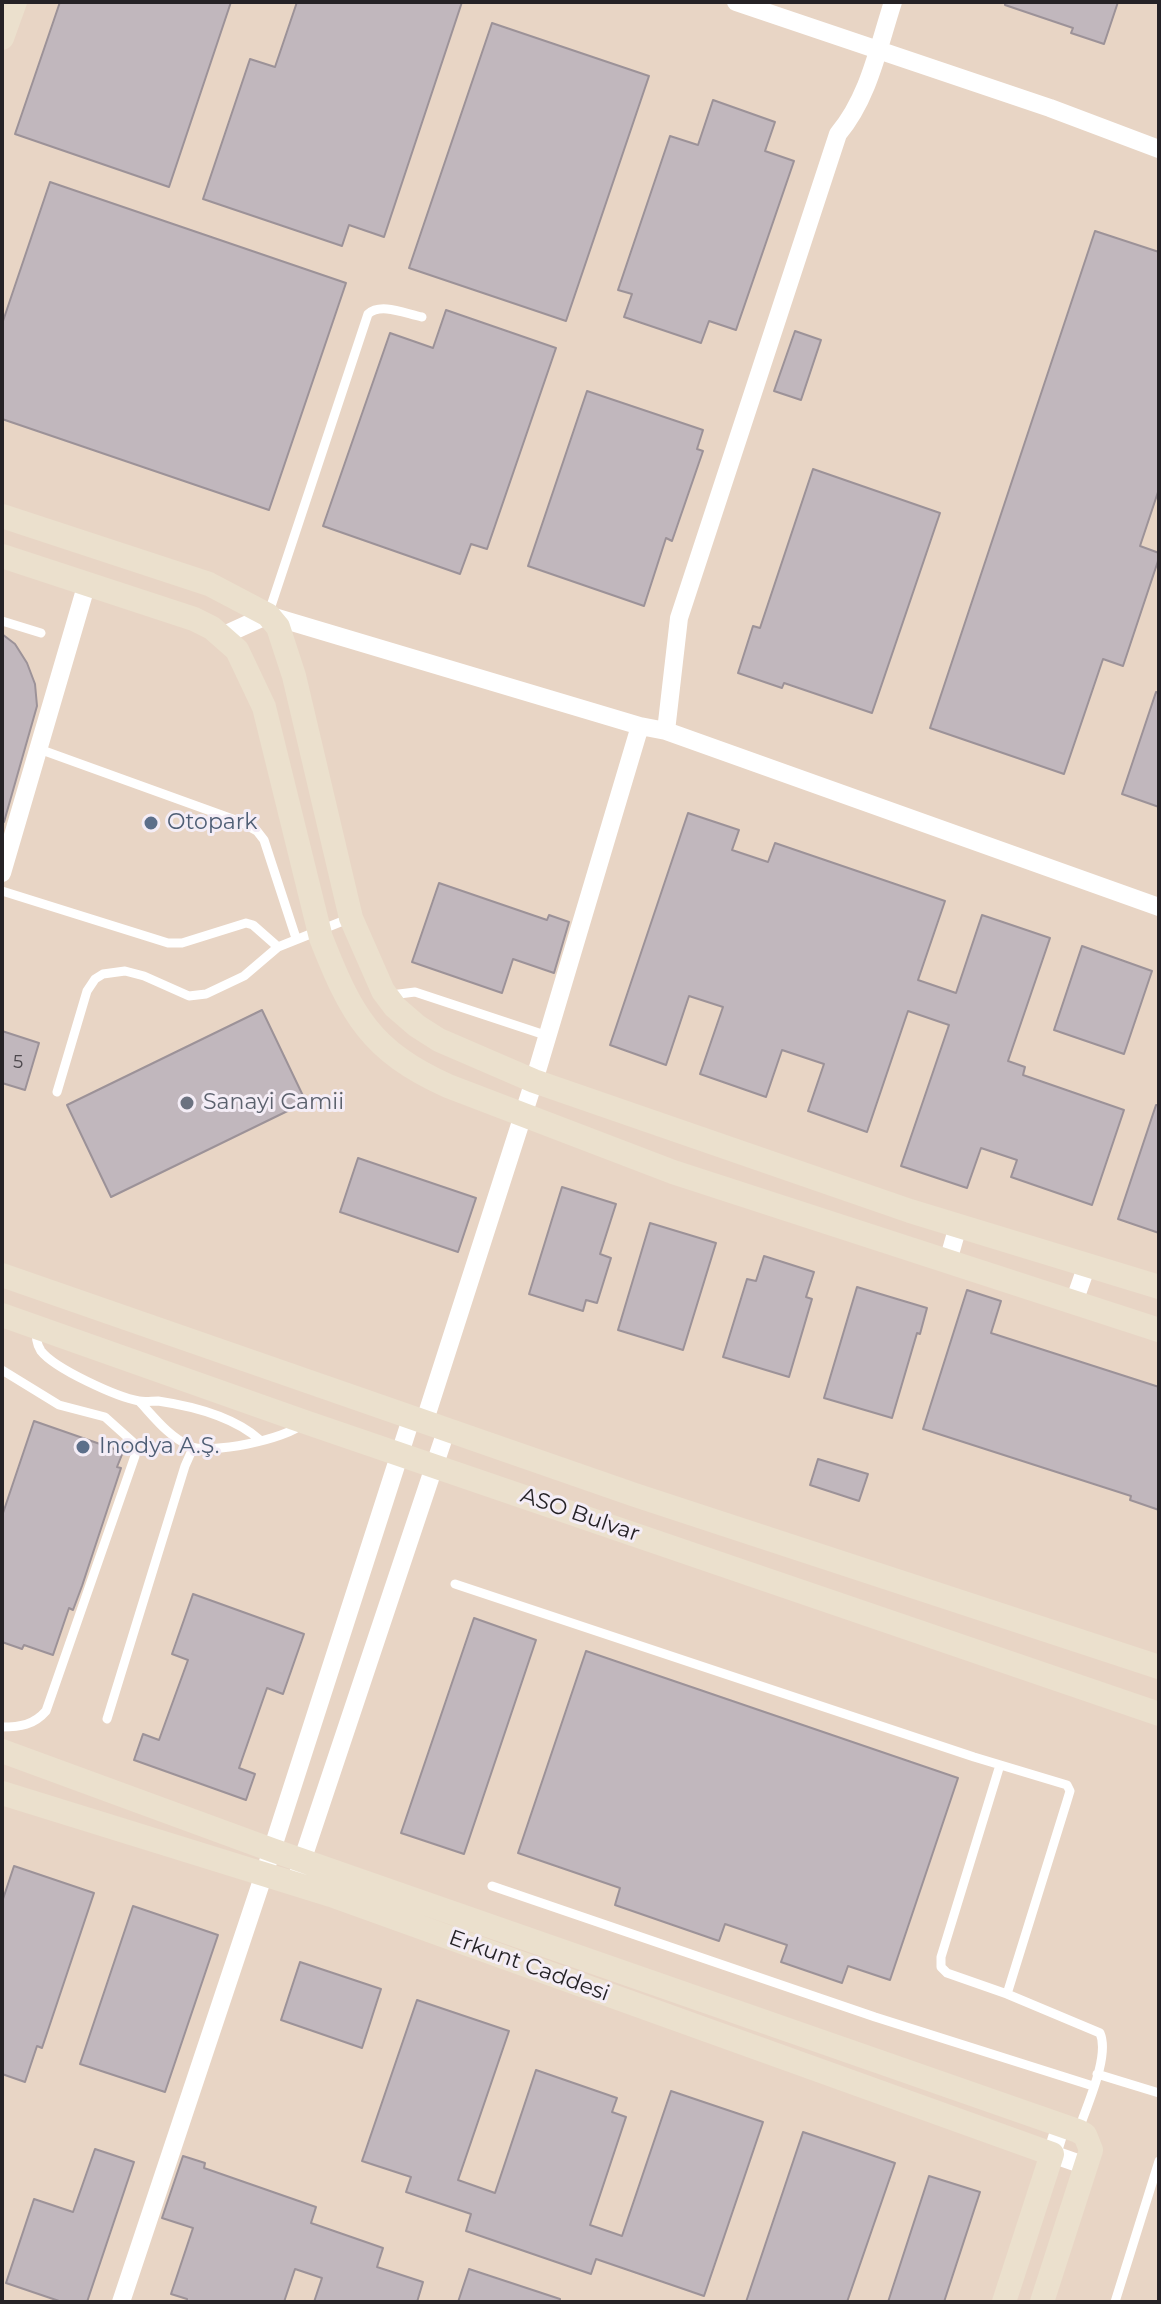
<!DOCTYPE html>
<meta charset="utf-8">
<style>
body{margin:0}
#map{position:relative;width:1161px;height:2304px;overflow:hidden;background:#e7e0e9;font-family:Montserrat,sans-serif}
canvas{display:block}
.frame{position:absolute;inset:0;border:4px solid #252226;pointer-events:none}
</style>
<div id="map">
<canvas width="1161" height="2304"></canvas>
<div class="frame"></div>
</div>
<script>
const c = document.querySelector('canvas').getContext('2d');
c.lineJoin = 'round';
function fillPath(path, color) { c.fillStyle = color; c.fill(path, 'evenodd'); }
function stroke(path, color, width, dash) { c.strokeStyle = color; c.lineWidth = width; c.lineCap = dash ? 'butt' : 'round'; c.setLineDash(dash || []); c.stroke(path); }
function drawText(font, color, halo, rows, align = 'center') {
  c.font = font + ' Montserrat,sans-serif'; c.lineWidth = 6; c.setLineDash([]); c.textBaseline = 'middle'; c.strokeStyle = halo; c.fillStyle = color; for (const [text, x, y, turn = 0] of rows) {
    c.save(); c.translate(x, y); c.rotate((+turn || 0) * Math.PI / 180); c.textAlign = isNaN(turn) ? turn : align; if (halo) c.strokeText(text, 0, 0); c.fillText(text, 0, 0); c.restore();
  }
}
fillPath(new Path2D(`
 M2,2H1159V2302H2Z`), '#e8d5c5');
const building = new Path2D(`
 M60,2H231L169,187L15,134Z
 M297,2H462L384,237L349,225L342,246L203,199L250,59L275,67Z
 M1005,2H1118L1104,44L1071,33L1073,28L1005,5Z
 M492,23L649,76L566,321L409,268Z
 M713,100L775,122L765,151L794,161L736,330L709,321L701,343L624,317L632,294L618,290L670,136L698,145Z
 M50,182L346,283L269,510L2,419V324Z
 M1095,231L1159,252V489L1140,546L1159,553V558L1123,666L1103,659L1064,774L930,728Z
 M446,310L556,348L487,549L471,544L460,574L323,526L390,333L433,348Z
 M795,331L821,340L801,400L774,391Z
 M587,391L703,430L697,449L703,451L672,541L666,538L644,606L528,566Z
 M813,469L940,513L872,713L784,683L782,688L738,673L753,626L760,628Z
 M2,634L15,644L27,663L35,684L37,706L4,822H2Z
 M1156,692L1159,693V807L1122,794Z
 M688,813L739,830L732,850L768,862L775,843L945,901L918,980L956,993L982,915L1050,938L1008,1061L1025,1067L1023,1075L1124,1110L1092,1205L1011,1177L1017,1160L981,1148L967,1188L901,1166L949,1025L908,1011L867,1132L808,1111L824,1064L782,1050L766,1097L700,1074L723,1007L689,996L666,1065L610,1045Z
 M439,883L547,920L549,915L569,922L554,973L513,959L502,993L412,962Z
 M1082,946L1152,971L1124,1054L1054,1030Z
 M262,1010L306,1102L111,1197L67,1105Z
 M2,1031L39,1043L25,1090L2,1083Z
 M1156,1105H1159V1233L1118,1219Z
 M358,1158L476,1198L458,1252L340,1212Z
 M562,1187L616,1204L600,1254L611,1258L597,1303L586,1300L583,1311L529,1294Z
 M650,1223L716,1243L683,1350L618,1330Z
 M764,1256L814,1272L806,1297L812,1299L789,1377L723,1357L747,1279L756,1281Z
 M857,1287L927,1308L920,1334L917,1333L892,1418L824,1398Z
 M967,1290L1001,1301L991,1333L1159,1387V1510L1130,1500L1131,1496L923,1429Z
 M34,1421L123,1452L117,1467L121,1468L82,1586L73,1610L69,1608L53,1655L24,1645L22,1649L2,1642V1516Z
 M818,1459L868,1474L859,1501L810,1485Z
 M193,1594L304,1634L283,1694L267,1688L239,1768L255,1774L246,1800L134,1760L143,1734L159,1740L188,1660L172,1654Z
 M474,1618L536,1640L464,1854L401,1833Z
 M586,1651L958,1778L890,1980L848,1966L842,1983L781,1962L787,1945L725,1924L719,1941L615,1905L620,1888L518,1853Z
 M14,1866L94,1893L42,2048L37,2046L25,2082L2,2074V1902Z
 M133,1906L218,1935L165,2092L80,2064Z
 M300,1962L381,1989L362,2048L281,2020Z
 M417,2000L509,2031L458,2180L495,2193L536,2070L617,2098L612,2112L626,2117L590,2225L622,2236L671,2091L763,2122L704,2296L596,2259L591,2274L466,2231L471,2214L406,2192L411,2177L362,2161Z
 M803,2132L895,2163L847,2302H746Z
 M95,2149L134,2162L87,2302H62L6,2283L34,2199L73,2212Z
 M183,2156L205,2163L204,2168L316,2207L311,2223L383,2248L377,2267L423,2282L417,2302H314L322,2278L295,2269L284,2302H187V2299L171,2294L193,2228L162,2218Z
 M929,2176L980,2192L944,2302H888Z
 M469,2269L560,2299V2302H458Z`);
fillPath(building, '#c1b7bd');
stroke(building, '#9c9298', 2);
stroke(new Path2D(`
 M268,615L368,314C381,302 406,314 422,317
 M2,621L41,633
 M39,749L241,822L257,831L264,840L296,938
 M2,891L168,943H182L246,923L253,925L278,947
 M391,995L415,992L548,1036
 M57,1092L87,991L95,979L103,974L125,971L144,976L189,996L206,994L244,976L278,947L348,919
 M37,1328C36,1337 36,1343 41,1351C55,1369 117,1397 139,1401C145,1402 152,1401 158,1401C192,1406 234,1417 260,1440
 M2,1370L59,1405L105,1417L134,1443L135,1456L46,1711C34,1725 20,1727 2,1727
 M139,1401C154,1417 169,1437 190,1446C209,1455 287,1439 302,1424
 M455,1584L974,1757L1067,1785L1070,1791L1067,1801L1007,1994
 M107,1719L185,1466L193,1448
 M1000,1765L941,1957V1967L947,1973L1007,1994L1100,2033C1110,2056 1087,2105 1079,2129
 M492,1886L875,2017L1093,2086
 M1097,2074L1159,2093
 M1115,2302L1159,2161`), '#fff', 9);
stroke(new Path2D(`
 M736,2L1050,108L1159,149
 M222,636L268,615L640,726L666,731L1159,907
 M666,731L679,618L838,134C869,97 878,48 893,2
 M2,873L87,583
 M948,1261L958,1226
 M1074,1302L1087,1265
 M424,1423L534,1081L640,726
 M299,1870L446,1431
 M1061,2125L1052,2154L1086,2166
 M121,2302L272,1850L411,1419`), '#fff', 18);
stroke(new Path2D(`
 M2,38L15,2
 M2,516L209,584L268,615L278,627L294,676L351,918L383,991L395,1007L417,1026L439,1040L534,1081L910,1211L1159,1287
 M2,556L194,619L212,628L237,650L264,707L321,938C351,1014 370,1051 448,1086L673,1172L1159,1330
 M2,1275L635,1495L1159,1667
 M2,1315L305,1422L1159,1714
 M2,1751L272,1850L1078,2131L1085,2135L1091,2150L1042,2302
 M2,1793L331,1895L1052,2154L1004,2302`), '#ebe0cd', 24);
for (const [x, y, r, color] of [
 [151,823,8,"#5c6f8a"],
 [187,1103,8,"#6b7280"],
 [83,1447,8,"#5c6f8a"]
]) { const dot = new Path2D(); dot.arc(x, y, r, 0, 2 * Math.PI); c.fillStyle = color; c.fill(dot); stroke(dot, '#f4edf6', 3); }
drawText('18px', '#4c474c', null, [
 ["5",18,1063]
]);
drawText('22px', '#4e5e75', '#f4edf6', [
 ["Otopark",167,823],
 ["Inodya A.Ş.",99,1447]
], 'left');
drawText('22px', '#5b616d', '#f4edf6', [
 ["Sanayi Camii",203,1103]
], 'left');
drawText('22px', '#252226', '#f4edf6', [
 ["ASO Bulvar",580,1515,19],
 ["Erkunt Caddesi",529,1966,20]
]);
</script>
